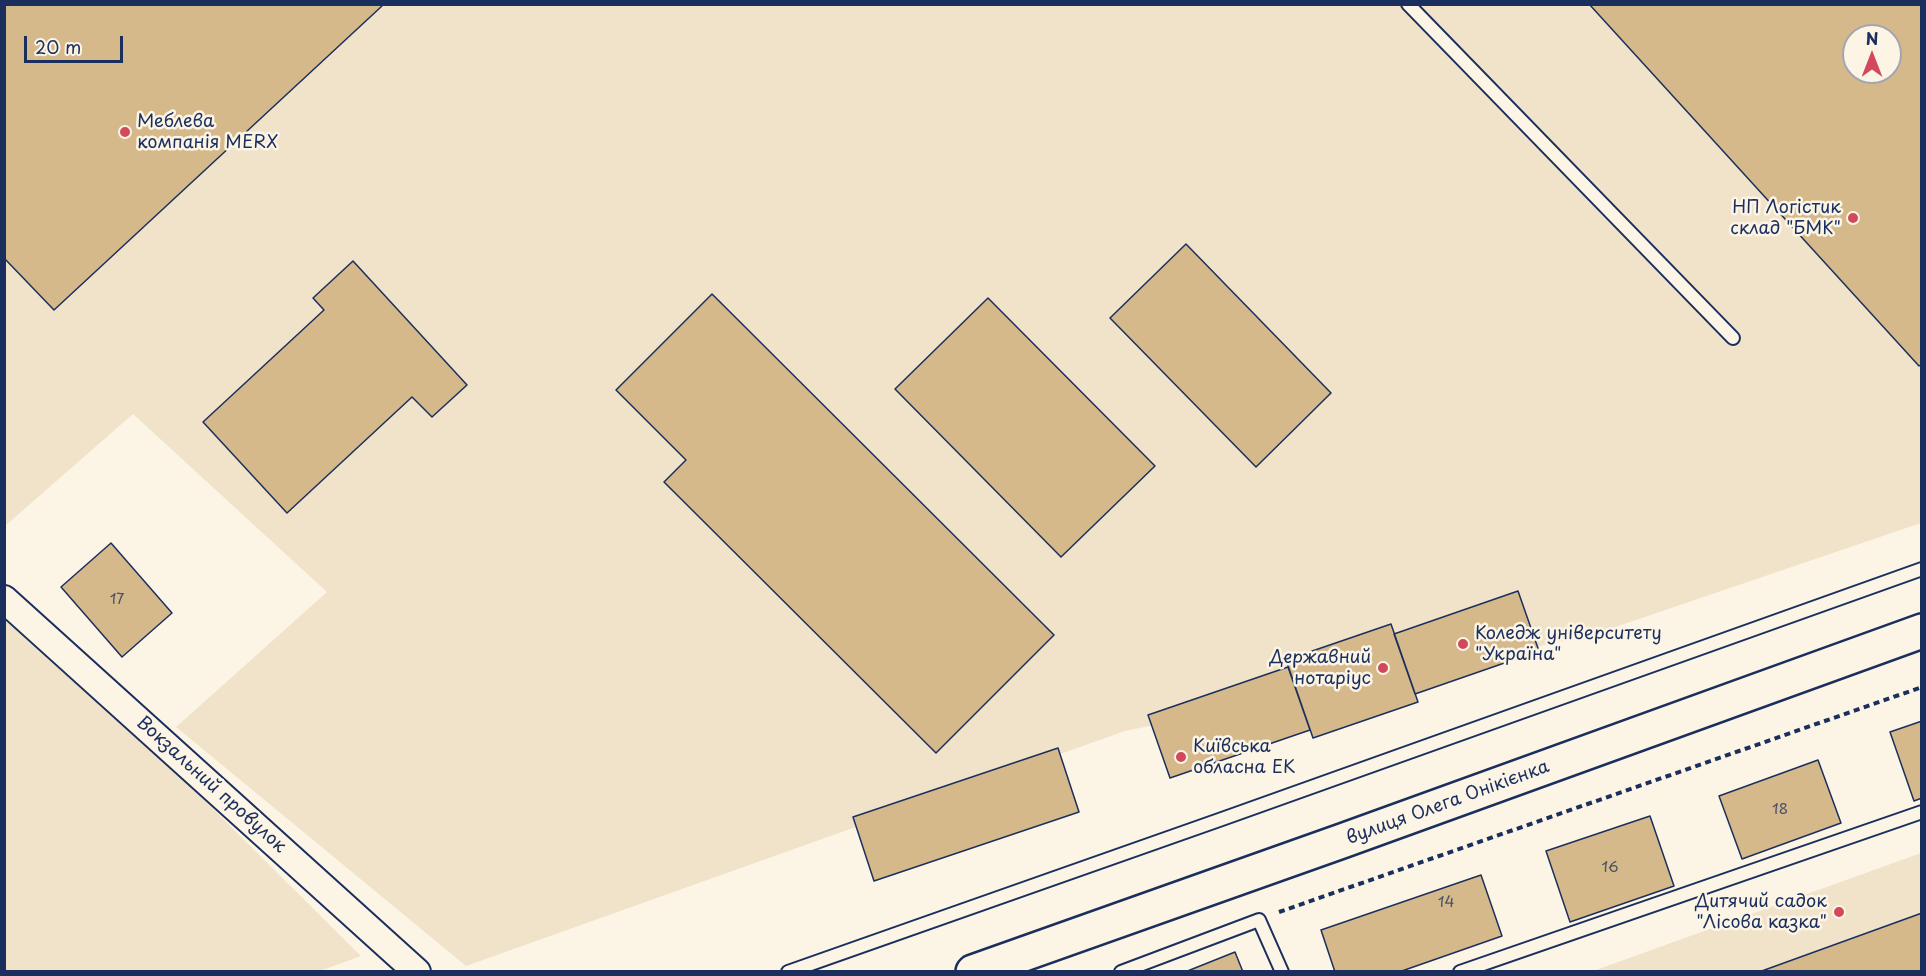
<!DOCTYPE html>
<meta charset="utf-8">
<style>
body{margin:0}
#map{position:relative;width:1926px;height:976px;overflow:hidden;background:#fcf5e5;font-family:"Playpen Sans",sans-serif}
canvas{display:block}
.frame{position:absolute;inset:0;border:6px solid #1b2f5e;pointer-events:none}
.north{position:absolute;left:1842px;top:24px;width:60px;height:60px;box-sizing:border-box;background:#fcf5e5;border:2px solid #a2a6af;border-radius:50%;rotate:0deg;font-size:16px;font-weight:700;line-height:24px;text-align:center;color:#1b2f5e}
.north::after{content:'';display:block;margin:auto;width:21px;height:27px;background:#d1495b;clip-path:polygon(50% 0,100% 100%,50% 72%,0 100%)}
.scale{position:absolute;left:24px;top:36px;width:99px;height:27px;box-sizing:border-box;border:3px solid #1b2f5e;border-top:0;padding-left:8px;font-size:18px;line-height:21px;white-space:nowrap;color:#1b2f5e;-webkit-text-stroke:4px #fcf5e5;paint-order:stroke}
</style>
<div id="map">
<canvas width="1926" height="976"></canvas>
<div class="frame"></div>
<div class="north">N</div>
<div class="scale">20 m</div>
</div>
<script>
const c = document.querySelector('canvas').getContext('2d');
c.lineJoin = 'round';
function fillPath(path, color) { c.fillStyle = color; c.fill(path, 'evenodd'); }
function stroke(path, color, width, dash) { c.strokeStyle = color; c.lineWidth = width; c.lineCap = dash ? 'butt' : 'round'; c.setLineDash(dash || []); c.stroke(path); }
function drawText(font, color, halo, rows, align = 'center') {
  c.font = font + ' "Playpen Sans",sans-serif'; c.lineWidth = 5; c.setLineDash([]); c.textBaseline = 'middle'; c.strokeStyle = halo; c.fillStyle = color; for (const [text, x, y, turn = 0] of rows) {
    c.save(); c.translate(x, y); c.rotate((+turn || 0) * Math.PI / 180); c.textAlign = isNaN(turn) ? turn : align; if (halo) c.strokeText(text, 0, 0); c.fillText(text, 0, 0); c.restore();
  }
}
fillPath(new Path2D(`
 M5,5H1921V523L1589,636L1125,731L466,966L176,727L327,592L133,414L5,526ZM1854,36H1890V72H1854Z
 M4,601L361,956L317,972L5,971Z
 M1921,853V971H1593Z`), '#f0e3ca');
const building = new Path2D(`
 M4,4H380L382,6L54,310L4,258Z
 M1589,4H1922V364L1919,366ZM1854,36H1890V72H1854Z
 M1186,244L1331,393L1256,467L1110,318Z
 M353,261L467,385L432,417L412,397L287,513L203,422L324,310L313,298Z
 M712,294L1054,635L936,753L664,482L686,460L616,390Z
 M988,298L1155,466L1061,557L895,389Z
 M111,543L172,613L122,657L61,587Z
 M1518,591L1539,651L1415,694L1394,634Z
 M1391,624L1418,702L1313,738L1286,660Z
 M1288,667L1310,730L1170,778L1148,715Z
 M1922,721V798L1914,801L1890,732Z
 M1058,748L1079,812L874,881L853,817Z
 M1818,760L1841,823L1742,859L1719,796Z
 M1650,816L1674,886L1570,922L1546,851Z
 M1481,875L1502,936L1399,972H1335L1321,930Z
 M1922,913V972H1759Z
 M1235,952L1243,972H1185Z`);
fillPath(building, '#d5b98a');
stroke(building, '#1b2f5e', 1.5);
const lane = new Path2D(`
 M1408,4L1733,338
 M788,972L1222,819L1922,569
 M1121,972L1259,920L1282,972
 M1460,972L1922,812`);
const street = new Path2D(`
 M4,599L417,972`);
const primary = new Path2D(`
 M973,972L1342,841L1922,631`);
stroke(lane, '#1b2f5e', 16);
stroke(street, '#1b2f5e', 30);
stroke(primary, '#1b2f5e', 38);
stroke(new Path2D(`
 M1279,912L1922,687`), '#1b2f5e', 4, [6, 4.5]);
stroke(lane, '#fcf5e5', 12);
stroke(street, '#fcf5e5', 26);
stroke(primary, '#fcf5e5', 33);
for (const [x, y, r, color] of [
 [125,132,6,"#d1495b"],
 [1853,218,6,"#d1495b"],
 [1463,644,6,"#d1495b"],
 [1383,668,6,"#d1495b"],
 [1181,757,6,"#d1495b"],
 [1839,912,6,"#d1495b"]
]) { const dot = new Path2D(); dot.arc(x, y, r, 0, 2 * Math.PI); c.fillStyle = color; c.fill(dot); stroke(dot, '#fcf5e5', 2); }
drawText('15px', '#4a5269', null, [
 ["17",117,600],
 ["18",1780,810],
 ["16",1610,868],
 ["14",1446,903]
]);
drawText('18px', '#1b2f5e', '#fcf5e5', [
 ["Меблева",137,122],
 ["компанія MERX",137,143],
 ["НП Логістик",1841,208,"right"],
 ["склад \"БМК\"",1841,229,"right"],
 ["Коледж університету",1475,634],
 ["\"Україна\"",1475,655],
 ["Державний",1371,658,"right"],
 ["нотаріус",1371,679,"right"],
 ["Київська",1193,747],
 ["обласна ЕК",1193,768],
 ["Дитячий садок",1827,902,"right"],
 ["\"Лісова казка\"",1827,923,"right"]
], 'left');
drawText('18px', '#1b2f5e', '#fcf5e5', [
 ["Вокзальний провулок",211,785,42],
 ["вулиця Олега Онікієнка",1448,803,-20]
]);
</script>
